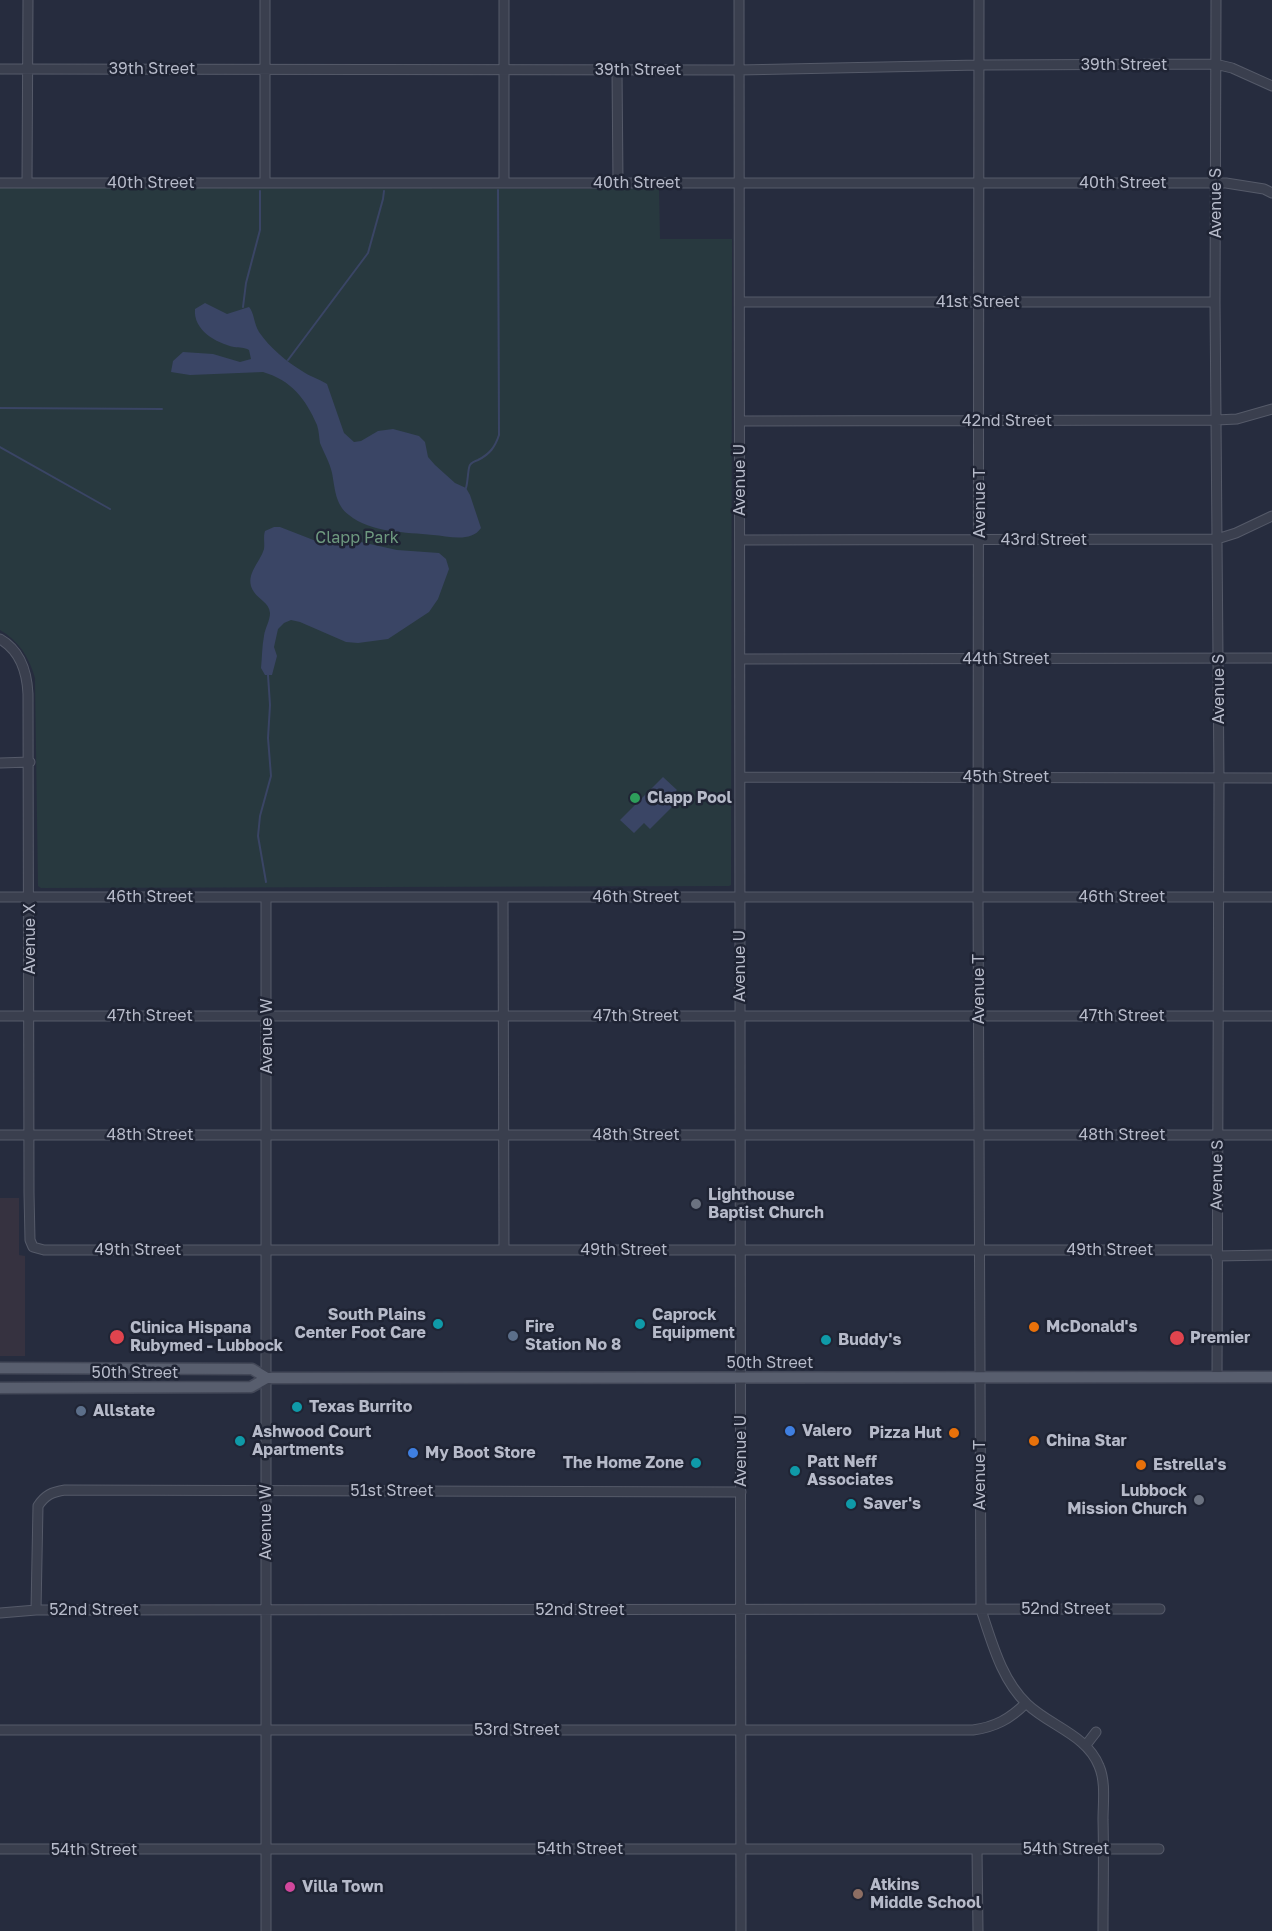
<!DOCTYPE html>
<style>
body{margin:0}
canvas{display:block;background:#262c3e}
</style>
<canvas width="1272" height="1931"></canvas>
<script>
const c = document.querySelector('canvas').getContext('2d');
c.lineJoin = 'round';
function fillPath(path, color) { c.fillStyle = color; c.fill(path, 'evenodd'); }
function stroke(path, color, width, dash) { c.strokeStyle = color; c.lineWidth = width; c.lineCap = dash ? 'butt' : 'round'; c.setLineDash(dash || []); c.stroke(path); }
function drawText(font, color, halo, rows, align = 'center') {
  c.font = font + ' "Golos Text",sans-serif'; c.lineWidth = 5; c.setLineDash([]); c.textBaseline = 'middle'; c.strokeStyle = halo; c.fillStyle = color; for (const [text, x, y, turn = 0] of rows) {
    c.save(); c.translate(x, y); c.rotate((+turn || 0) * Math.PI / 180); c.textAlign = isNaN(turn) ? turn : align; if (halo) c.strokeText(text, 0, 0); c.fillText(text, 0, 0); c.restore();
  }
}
fillPath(new Path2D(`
 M0,1198H19V1255L25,1256V1356H0Z`), '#363240');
fillPath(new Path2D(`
 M0,188L659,189L660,239H732L731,885L729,886L41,888L38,886L35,678C29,657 19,641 0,630Z`), '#28393f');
fillPath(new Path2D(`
 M205,303L227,314L249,307C254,312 254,324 259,332C269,347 287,362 302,371C309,376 319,379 327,384L344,433L354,442L361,441L378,431L393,429L419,436L425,442L428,457L435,465L455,483L466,488L470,495L481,528C471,543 448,536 433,535C406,532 371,533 349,515C335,505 335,488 332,473C330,463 324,453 320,443C319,437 319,431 317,425C306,399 291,380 263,372L190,375L171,372L173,361L183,352L213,354L240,362L251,359L249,350C244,347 240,348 234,347C216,343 193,330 195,309Z
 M274,527H280L316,541L338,532L344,533L356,541L397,550L439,553L446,559L449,569L438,599L429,612L388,639L358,643L346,642L300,622L291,620L284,623L278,629L274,647L277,656L272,675H265L261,668C262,658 262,646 264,636C265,628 270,621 270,613C269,602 259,600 254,592C243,576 260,563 264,549C265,543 263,537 265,531Z
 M663,777L677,790L666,801L672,807L650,829L644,823L634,833L620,820Z`), '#3a4565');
stroke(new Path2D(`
 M243,307L246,283L260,230V191
 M288,360L368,253L383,199L384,191
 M0,408L162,409
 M0,447L110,509
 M466,488C468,482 468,467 470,465C472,462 475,461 478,460C490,454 495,447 499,435L498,190
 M266,882L258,836L260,816L271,776L268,738L270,705L268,675`), '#3a4565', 2);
const minor = new Path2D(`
 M504,0V183
 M739,0L741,1931
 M979,0L978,897L981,1610C992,1642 1001,1679 1027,1704C1050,1726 1087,1735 1099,1766C1106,1782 1103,1803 1103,1820C1104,1857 1103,1894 1103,1931
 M1216,0L1215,302L1219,778L1217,1377
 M0,69L739,70L979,65L1215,64L1232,68L1272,86
 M617,70L618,183
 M0,183H1226L1264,189L1272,193
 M27,183L28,0
 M265,183V0
 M740,302H1215
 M740,421L1216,420L1237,419L1272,409
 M740,540L1217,539L1236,533L1272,516
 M0,639C21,651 27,672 28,694L29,1193L30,1240L33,1247L44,1250H1216
 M740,659L1272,658
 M0,763L30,762
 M740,777L1272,778
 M0,897H1272
 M266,897V1931
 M503,897L504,1250
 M0,1016H1272
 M0,1135H1272
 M1216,1256L1272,1255
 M36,1610L38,1506C45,1495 52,1492 65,1490L741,1492
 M0,1613L36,1610L1160,1609
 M0,1730H973C995,1727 1010,1719 1026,1703
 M1086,1745L1096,1732
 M0,1849H1159
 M977,1849L978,1931`);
const major = new Path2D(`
 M0,1368L252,1369L267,1378
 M0,1388L251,1387L267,1378L1272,1377`);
stroke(minor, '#555a69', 11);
stroke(major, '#434858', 13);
stroke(minor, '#3a3f4e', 9);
stroke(major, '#585e6e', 10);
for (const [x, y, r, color] of [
 [635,798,6,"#2e9e5b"],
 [696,1204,6,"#6b7280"],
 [438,1324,6,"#0f9aa8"],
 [640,1324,6,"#0f9aa8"],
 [1034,1327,6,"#e8710a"],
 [513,1336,6,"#5c6f8a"],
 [117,1337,8,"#e0444e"],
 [1177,1338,8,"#e0444e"],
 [826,1340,6,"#0f9aa8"],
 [297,1407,6,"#0f9aa8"],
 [81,1411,6,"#5c6f8a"],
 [790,1431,6,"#3f7fe0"],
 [954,1433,6,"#e8710a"],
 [240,1441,6,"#0f9aa8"],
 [1034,1441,6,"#e8710a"],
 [413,1453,6,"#3f7fe0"],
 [696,1463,6,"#0f9aa8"],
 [1141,1465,6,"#e8710a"],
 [795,1471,6,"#0f9aa8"],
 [1199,1500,6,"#6b7280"],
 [851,1504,6,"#0f9aa8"],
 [290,1887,6,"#d1479c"],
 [858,1894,6,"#8d6e63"]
]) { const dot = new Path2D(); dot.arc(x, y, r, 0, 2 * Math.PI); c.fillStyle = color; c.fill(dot); stroke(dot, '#1f2434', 2); }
drawText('16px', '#b6bac9', '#1f2434', [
 ["39th Street",1124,65],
 ["39th Street",152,69],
 ["39th Street",638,70],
 ["40th Street",151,183],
 ["40th Street",637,183],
 ["40th Street",1123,183],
 ["Avenue S",1216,203,-90],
 ["41st Street",978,302],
 ["42nd Street",1007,421],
 ["Avenue U",740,480,-90],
 ["Avenue T",980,503,-90],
 ["43rd Street",1044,540],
 ["44th Street",1006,659],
 ["Avenue S",1219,689,-90],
 ["45th Street",1006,777],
 ["46th Street",150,897],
 ["46th Street",636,897],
 ["46th Street",1122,897],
 ["Avenue X",30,939,-90],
 ["Avenue U",740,966,-90],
 ["Avenue T",979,989,-90],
 ["47th Street",150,1016],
 ["47th Street",636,1016],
 ["47th Street",1122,1016],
 ["Avenue W",267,1036,-90],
 ["48th Street",150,1135],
 ["48th Street",636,1135],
 ["48th Street",1122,1135],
 ["Avenue S",1217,1175,-89],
 ["49th Street",138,1250],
 ["49th Street",624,1250],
 ["49th Street",1110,1250],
 ["50th Street",770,1363],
 ["50th Street",135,1373],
 ["Avenue U",741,1451,-90],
 ["Avenue T",980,1475,-90],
 ["51st Street",392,1491],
 ["Avenue W",266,1522,-90],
 ["52nd Street",1066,1609],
 ["52nd Street",94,1610],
 ["52nd Street",580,1610],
 ["53rd Street",517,1730],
 ["54th Street",580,1849],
 ["54th Street",1066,1849],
 ["54th Street",94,1850]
]);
drawText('16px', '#6e997f', '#1f2434', [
 ["Clapp Park",357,538]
]);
drawText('bold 16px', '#b6bac9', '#1f2434', [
 ["Clapp Pool",647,798],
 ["Lighthouse",708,1195],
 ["Baptist Church",708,1213],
 ["South Plains",426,1315,"right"],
 ["Center Foot Care",426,1333,"right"],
 ["Caprock",652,1315],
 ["Equipment",652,1333],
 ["Fire",525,1327],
 ["Station No 8",525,1345],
 ["McDonald's",1046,1327],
 ["Clinica Hispana",130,1328],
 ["Rubymed - Lubbock",130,1346],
 ["Premier",1190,1338],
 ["Buddy's",838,1340],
 ["Texas Burrito",309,1407],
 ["Allstate",93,1411],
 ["Valero",802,1431],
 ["Ashwood Court",252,1432],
 ["Apartments",252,1450],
 ["Pizza Hut",942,1433,"right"],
 ["China Star",1046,1441],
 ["My Boot Store",425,1453],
 ["Patt Neff",807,1462],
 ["Associates",807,1480],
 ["The Home Zone",684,1463,"right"],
 ["Estrella's",1153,1465],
 ["Lubbock",1187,1491,"right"],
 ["Mission Church",1187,1509,"right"],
 ["Saver's",863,1504],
 ["Atkins",870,1885],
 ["Middle School",870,1903],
 ["Villa Town",302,1887]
], 'left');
</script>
